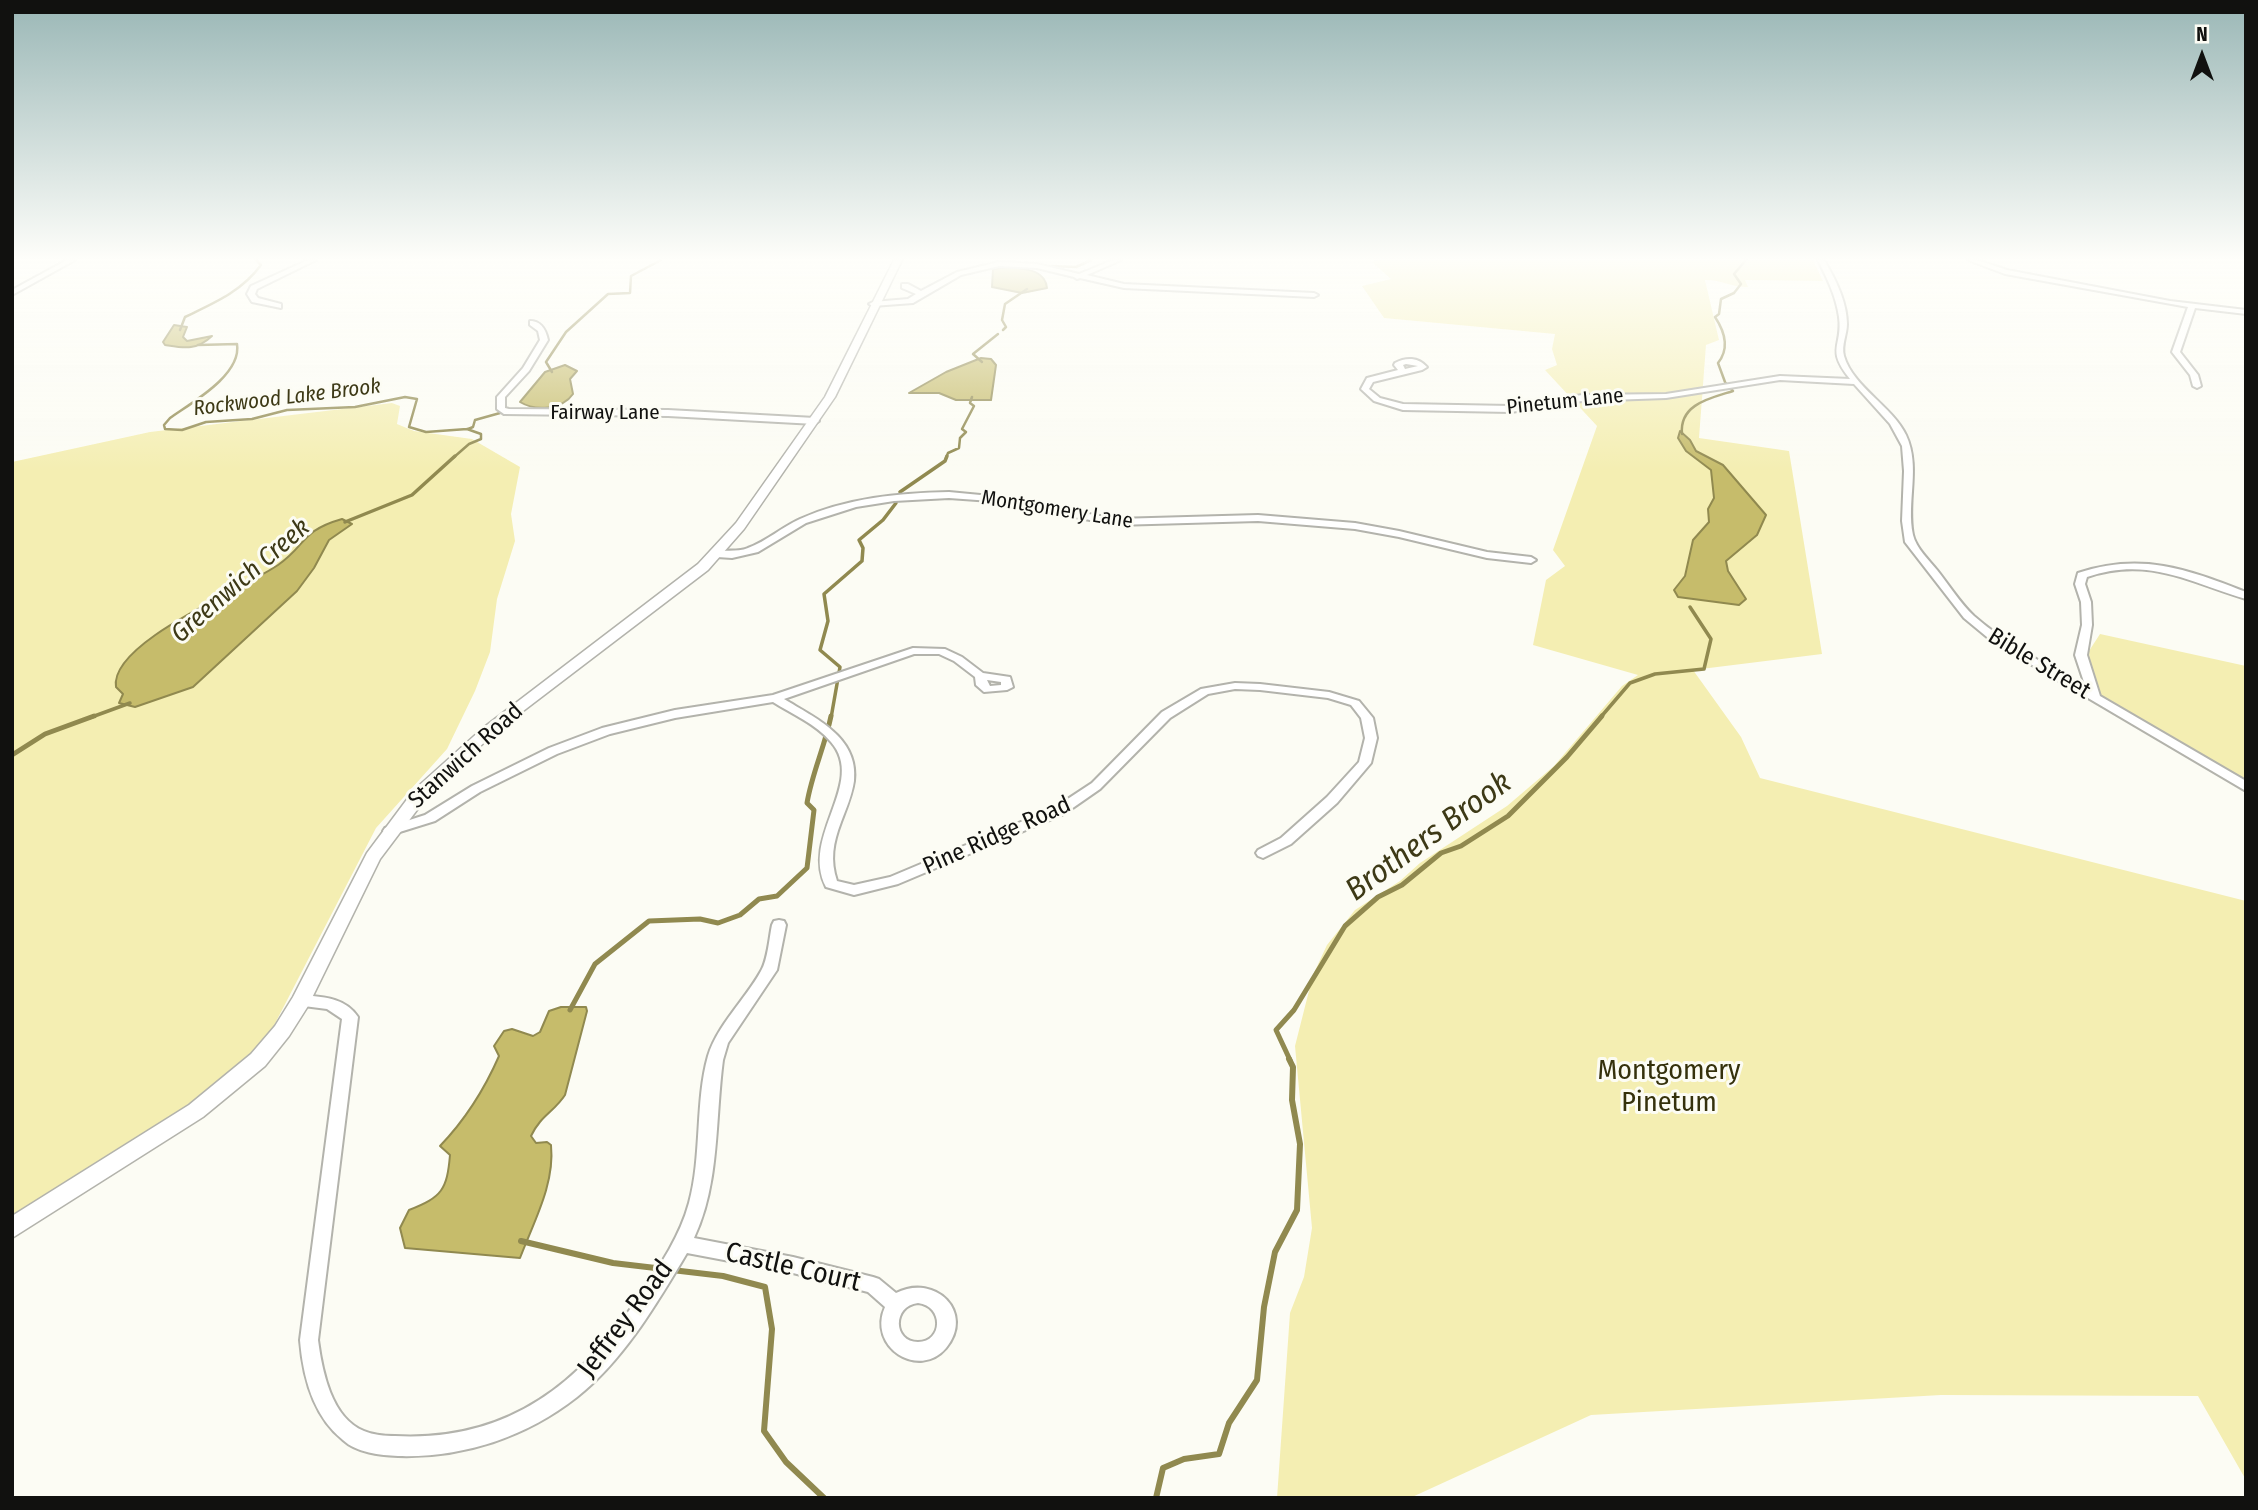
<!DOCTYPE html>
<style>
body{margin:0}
#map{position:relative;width:2258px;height:1510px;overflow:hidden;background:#fcfcf4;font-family:"Fira Sans Condensed",sans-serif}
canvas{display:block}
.frame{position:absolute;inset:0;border:14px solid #11110f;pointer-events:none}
.north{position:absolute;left:2167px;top:21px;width:70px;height:70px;-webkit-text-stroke:5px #fcfcf4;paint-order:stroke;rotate:0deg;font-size:19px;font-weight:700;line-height:28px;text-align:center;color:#11110f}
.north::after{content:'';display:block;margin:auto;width:24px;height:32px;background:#11110f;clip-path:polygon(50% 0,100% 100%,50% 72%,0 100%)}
</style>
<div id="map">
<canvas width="2258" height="1510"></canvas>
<div class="frame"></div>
<div class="north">N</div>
</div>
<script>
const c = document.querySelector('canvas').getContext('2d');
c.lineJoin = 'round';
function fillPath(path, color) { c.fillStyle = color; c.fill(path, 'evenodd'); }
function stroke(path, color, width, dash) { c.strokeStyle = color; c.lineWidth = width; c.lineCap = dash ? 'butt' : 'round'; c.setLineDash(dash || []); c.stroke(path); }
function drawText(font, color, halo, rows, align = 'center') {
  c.font = font + ' "Fira Sans Condensed",sans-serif'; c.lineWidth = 6; c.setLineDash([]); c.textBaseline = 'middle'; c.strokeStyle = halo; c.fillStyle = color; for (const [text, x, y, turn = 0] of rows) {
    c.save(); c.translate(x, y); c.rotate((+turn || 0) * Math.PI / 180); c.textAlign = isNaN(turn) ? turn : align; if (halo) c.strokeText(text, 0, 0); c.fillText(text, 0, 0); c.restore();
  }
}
fillPath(new Path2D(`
 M1376,260H1813L1823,281L1745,280L1748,287C1730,287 1722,280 1705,280L1719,340L1706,345L1699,438L1789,451L1822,654L1693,670L1741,737L1760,778L2246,901V1480L2198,1396L1941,1395L1591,1415L1410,1498H1277L1290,1313L1304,1277L1312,1228L1295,1046L1313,975L1327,945L1355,910L1400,881L1420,863L1507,806L1554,766L1622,686L1638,675L1533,645L1546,580L1565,566L1553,550L1597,426L1545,370L1557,365L1552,349L1555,334L1384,318L1362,286L1391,279L1372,262Z
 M392,403L400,406L397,424L414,431L472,439L520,467L511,514L515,541L497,599L490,652L475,691L447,749L376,828L267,1039L228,1080L173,1119L12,1219V462L150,432Z
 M2100,634L2246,666V780L2091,690L2089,651Z`), '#f4eeb2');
const water = new Path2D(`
 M1009,267C1024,269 1045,269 1047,288L1022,293L992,287L993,269Z
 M174,325L187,327L183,337L187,341L212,336C196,351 184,348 165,345L163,342Z
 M981,358L991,359L996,365L991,400H956L939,393H909L946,372Z
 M565,365L577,371L570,379L573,394C562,410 535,411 520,402L545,372Z
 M1680,431L1690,440L1696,451L1723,465L1766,515L1757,535L1726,561L1728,571L1746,599L1739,605L1678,597L1674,590L1685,576L1693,540L1709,522L1708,509L1714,498L1711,470L1686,451L1678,438Z
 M342,519L352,524L329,540L314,568L297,591L193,687L135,707L119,703L123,694L116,687C109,642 247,587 278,565C307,545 300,531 342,519Z
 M561,1007H586L587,1011L565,1095C554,1112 541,1115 531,1136L536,1143L547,1142L551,1145C555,1184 534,1221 520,1258L405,1248L400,1228L409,1210C442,1197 447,1190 450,1155L440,1146C464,1121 485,1088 499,1056L494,1046L504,1031L512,1029L533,1036L540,1032L549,1011Z`);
fillPath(water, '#c6bc6b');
stroke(water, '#90894f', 2);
stroke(new Path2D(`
 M1051,266L1076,267L1091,260
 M180,330L185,317C214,303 241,292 261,265L256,260
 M1003,330L1006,327L1002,320L1005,304L1027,289
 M198,345L237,344C242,375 191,403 170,418L164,425L165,429L182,430L206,422L252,419L287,410L355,407L405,397L417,399L409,427L426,432L467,429
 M982,362L973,354L998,334
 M552,372L546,362L566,332L608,294L630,293L631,276L661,260
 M468,429L473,427L475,420L500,413
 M1682,434C1679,404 1711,398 1733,391L1725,382L1718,363C1730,348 1725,332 1715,317L1719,314L1721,299L1734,293L1741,284L1734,274L1746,260
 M453,458L469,444L481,439V434L467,429
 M946,458L948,453L959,448L960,438L966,432L962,429L974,406L970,403L972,397`), '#90894f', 2.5);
stroke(new Path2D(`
 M900,492L945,461L947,456
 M345,522L412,495L455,456
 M89,718L130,703
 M831,718L840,667L820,650L828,621L824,594L862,561L863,548L859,540L883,520L896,503
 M1600,718L1630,683L1655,674L1704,669L1711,639L1690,607`), '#90894f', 3.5);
stroke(new Path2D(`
 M12,755L45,734L94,716
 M570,1010L595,964L649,921L700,919L718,923L740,915L759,899L777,896L807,868L814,810L807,803C812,773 825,746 831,716
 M1290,1060L1276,1030L1294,1010L1345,926L1378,897L1402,885L1441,853L1461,846L1508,816L1567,757L1602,716`), '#90894f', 5);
stroke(new Path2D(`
 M521,1241L613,1263L664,1269
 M672,1270L723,1276L765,1287L772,1329L764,1431L786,1462L824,1498
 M1156,1498L1163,1468L1184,1459L1219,1454L1229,1423L1257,1380L1264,1307L1275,1252L1297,1210L1300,1144L1292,1100L1293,1067L1289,1059`), '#90894f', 6);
const minor = new Path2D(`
 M67,260H75L12,295V290Z
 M308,260H316L257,289L255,294L258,298L281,304V308L252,302L247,294L251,286Z
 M1113,260H1121L1087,275L1124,284L1314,293L1318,295L1314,297L1124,288L1080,278L1077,279L1074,277L1037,268L999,266L961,275L913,303L873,306L869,304L873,302L908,299L916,294L902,288V284H908L921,291L957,272L999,262L1037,264L1079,274Z
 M1818,260H1824C1835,278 1847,302 1847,324C1847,335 1841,345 1844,356C1853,387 1892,406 1906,435C1921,467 1906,502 1913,535C1916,548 1929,560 1937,570C1949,585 1960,603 1974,616C2007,645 2048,665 2086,688L2075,655L2082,625L2081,602L2075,584L2078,573C2141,552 2187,569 2246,592V599C2189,582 2148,556 2087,577L2085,584L2091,602L2092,625L2087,655L2100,696L2246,781V791L1993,642L1964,618L1905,542L1902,521L1904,471L1902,446L1890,424L1854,384L1780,380L1666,398L1582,401L1511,412L1403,410L1374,401L1361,389L1367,378L1398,370L1394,365L1395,363C1406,357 1418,357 1427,367L1422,370L1373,382L1369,389L1380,398L1403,404L1511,406L1582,395L1666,394L1780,376L1850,379C1825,348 1843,347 1839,317C1836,296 1827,278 1818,260ZM1406,364L1418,366L1405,369L1403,365Z
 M1968,260H1977L2007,270L2170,301L2246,310V314L2195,308L2180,352L2198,375L2201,386L2197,388L2193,386L2190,375L2172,352L2188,307L2005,274Z
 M530,321C542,321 546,331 548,340L529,371L505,397V408L509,409L668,410L815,418L819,421L815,424L668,416L504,414L497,409V397L523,368L540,340L538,331L530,325Z
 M949,492L991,496L1116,519L1258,515L1355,523L1399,531L1487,552L1531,557L1536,560L1531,563L1487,558L1399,537L1355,529L1258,521L1116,525L991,501L949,498L894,501L856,507L806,523L758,552L732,558L717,557L712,554C721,548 737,553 748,548C767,541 782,527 800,519C847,498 899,493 949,492Z
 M913,648L945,649L962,657L983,673L1010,677L1013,687L1007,690L984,692L976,685L975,677L954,661L939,654H914L784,699C815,718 859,737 854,781C852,795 846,809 841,822C833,843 830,860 837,881L854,885L890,877L1054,808L1092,783L1162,712L1201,689L1235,683L1260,684L1329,692L1359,701L1373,718L1377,738L1371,763L1337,803L1291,844L1263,858L1258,856L1256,853L1258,850L1281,838L1327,797L1359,762L1365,738L1361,718L1351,705L1328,698L1260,690L1235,689L1208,694L1170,718L1100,789L1064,814L898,884L854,895L826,887C800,836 867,783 831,742C816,724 792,714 773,702L675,718L610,734L557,754L480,792L435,821L390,835L383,831L385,828L425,815L472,786L549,748L602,728L675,710L773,695ZM987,680L1001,682V685L990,686Z
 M779,920L784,921L786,925L777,970L728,1043L723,1060C715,1119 720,1183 694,1238L793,1257L873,1277L879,1279L896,1293C936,1273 975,1313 946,1348C919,1380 867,1347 885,1307L868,1292L793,1273L687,1253C657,1303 624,1360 577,1397C526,1437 463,1458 398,1456C380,1455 357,1453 343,1440C313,1416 303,1377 300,1340L342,1019L327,1009L296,1005L294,1001L296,997L301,995C322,997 345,997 358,1017L318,1340C322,1370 331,1418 364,1431C373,1435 385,1436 395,1436C510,1442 582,1382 642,1292C661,1264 680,1236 689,1203C702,1156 695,1102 708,1056C718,1024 745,1000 761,971C768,959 769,939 772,925L774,921ZM918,1303C944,1306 943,1342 918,1342C893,1342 892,1306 918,1303Z`);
const tertiary = new Path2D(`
 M894,260H902L835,397L744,529L708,570L493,734L426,798L380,859L308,1006L289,1036L265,1066L203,1117L12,1238V1216L189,1105L251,1054L275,1026L293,997L367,853L414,790L483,728L698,564L736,523L825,397Z`);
stroke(minor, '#b3b3ac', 4);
stroke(tertiary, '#b3b3ac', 3);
fillPath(minor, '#fff');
fillPath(tertiary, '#fff');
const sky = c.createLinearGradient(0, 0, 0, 471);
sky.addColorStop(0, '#9ab7b6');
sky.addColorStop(0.55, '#fefefa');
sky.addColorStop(1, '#fefefa00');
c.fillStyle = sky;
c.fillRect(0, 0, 2258, 471);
drawText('italic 21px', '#3d3916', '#fcfcf4', [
 ["Rockwood Lake Brook",287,398,-7]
]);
drawText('21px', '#11110f', '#fcfcf4', [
 ["Pinetum Lane",1565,402,-6],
 ["Fairway Lane",605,413],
 ["Montgomery Lane",1057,510,9]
]);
drawText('24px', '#11110f', '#fcfcf4', [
 ["Bible Street",2039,664,31],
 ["Stanwich Road",466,756,-42],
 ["Pine Ridge Road",997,836,-24]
]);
drawText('italic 26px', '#3d3916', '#fcfcf4', [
 ["Greenwich Creek",241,581,-41]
]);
drawText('28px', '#35310c', '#fcfcf4', [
 ["Montgomery",1669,1071],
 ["Pinetum",1669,1103]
]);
drawText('28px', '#11110f', '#fcfcf4', [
 ["Castle Court",793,1268,13],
 ["Jeffrey Road",626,1319,-53]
]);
drawText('italic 32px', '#3d3916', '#fcfcf4', [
 ["Brothers Brook",1429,837,-36]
]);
</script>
